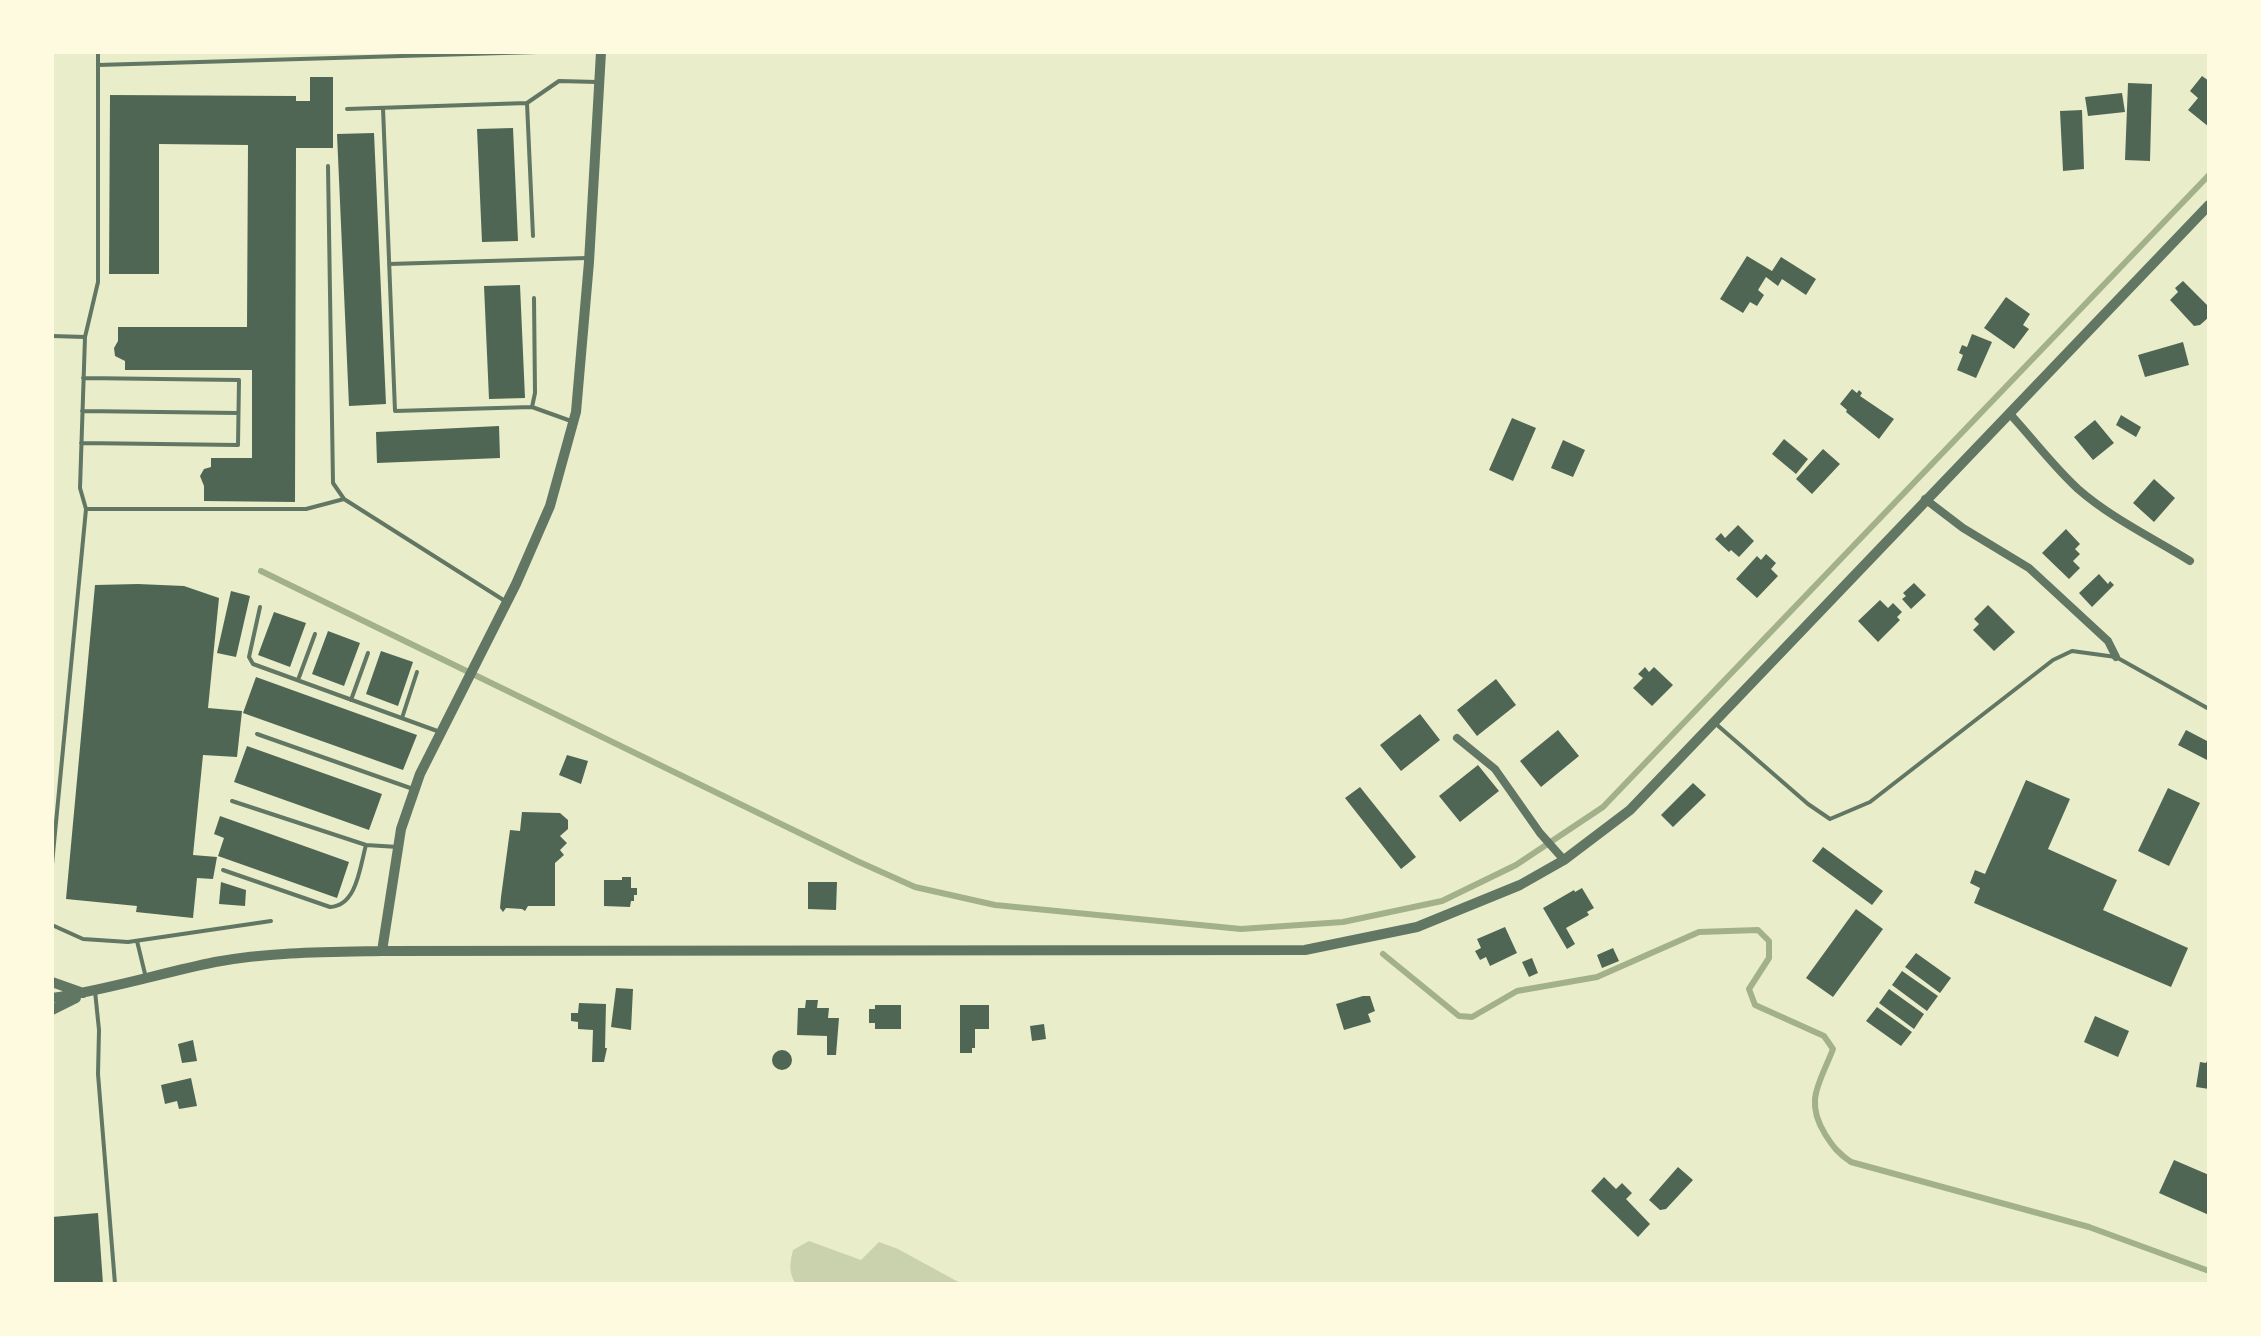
<!DOCTYPE html>
<style>
body{margin:0}
#map{position:relative;width:2261px;height:1336px;overflow:hidden;background:#e9edc9;font-family:"Noto Serif",serif}
canvas{display:block}
.frame{position:absolute;inset:0;border:54px solid #fefae0;pointer-events:none}
</style>
<div id="map">
<canvas width="2261" height="1336"></canvas>
<div class="frame"></div>
</div>
<script>
const c = document.querySelector('canvas').getContext('2d');
c.lineJoin = 'round';
function fillPath(path, color) { c.fillStyle = color; c.fill(path, 'evenodd'); }
function stroke(path, color, width, dash) { c.strokeStyle = color; c.lineWidth = width; c.lineCap = dash ? 'butt' : 'round'; c.setLineDash(dash || []); c.stroke(path); }
fillPath(new Path2D(`
 M809,1241L861,1260L879,1242L898,1249L962,1284H796C788,1273 790,1262 793,1250Z`), '#cad2ad');
stroke(new Path2D(`
 M261,571L857,861L915,887L995,905L1241,929L1343,922L1442,901L1516,865L1603,807L2209,175
 M1383,954L1459,1016L1472,1017L1517,991L1597,977L1699,932L1758,930L1769,941V958L1749,989L1755,1005L1824,1036L1833,1049C1820,1083 1804,1100 1825,1134C1833,1147 1839,1154 1851,1162L2089,1227L2209,1271`), '#a3b18a', 6);
fillPath(new Path2D(`
 M2202,76L2209,81V127L2188,110L2198,98L2190,91Z
 M310,77H333V148H296L295,502L204,501V486L200,476L204,469L211,467V458H252V370H125V361L115,356L114,348L118,341V327H247L248,145L159,144V274H109L110,95L296,96V101H310Z
 M2128,83L2152,84L2150,161L2125,160Z
 M2122,93L2125,112L2088,116L2085,97Z
 M2082,110L2084,169L2063,171L2060,111Z
 M513,128L518,241L482,242L477,129Z
 M374,133L386,404L349,406L337,134Z
 M1747,256L1772,271L1781,257L1816,279L1806,295L1782,279L1778,286L1766,277L1758,290L1764,295L1757,306L1750,302L1743,313L1720,299Z
 M2183,281L2209,307V317L2200,325L2194,326L2170,300L2178,292L2175,288Z
 M520,285L525,398L489,399L484,286Z
 M2006,297L2030,314L2023,325L2029,329L2014,349L1984,328Z
 M1972,334L1992,342L1976,378L1957,370L1963,355L1959,353L1962,345L1967,347Z
 M2183,342L2189,365L2145,377L2138,355Z
 M1852,389L1857,393L1859,390L1862,393L1860,396L1894,419L1879,439L1846,412L1847,410L1840,404Z
 M2121,415L2141,427L2136,437L2116,425Z
 M1512,418L1536,428L1513,481L1489,470Z
 M2095,420L2114,443L2093,460L2074,437Z
 M499,426L500,458L377,463L376,432Z
 M1784,439L1808,459L1796,474L1772,454Z
 M1563,440L1585,450L1573,477L1551,468Z
 M1823,449L1840,464L1812,494L1796,479Z
 M2154,479L2175,498L2154,522L2133,503Z
 M1738,525L1754,541L1739,557L1731,550L1729,552L1715,539L1721,533L1725,538Z
 M2066,529L2080,544L2075,549L2080,554L2073,561L2080,568L2069,579L2042,553Z
 M1766,554L1776,563L1771,569L1778,576L1757,598L1736,579L1757,556L1761,560Z
 M2099,574L2108,584L2110,581L2114,585L2092,607L2079,593Z
 M1914,583L1926,595L1911,609L1902,599L1906,596L1903,593Z
 M138,584L184,586L219,598L208,708L242,711L237,757L203,755L193,855L217,857L213,879L197,878L193,918L136,912L137,906L66,899L95,585Z
 M231,591L250,596L236,657L217,653Z
 M1880,600L1888,608L1893,603L1902,612L1897,617L1900,620L1878,642L1858,621Z
 M1988,605L2015,632L1994,651L1973,630L1979,624L1974,619Z
 M274,612L306,623L290,667L258,655Z
 M328,631L360,643L344,686L312,674Z
 M381,651L413,662L398,706L366,694Z
 M1645,667L1649,672L1654,667L1673,685L1652,706L1633,688L1643,678L1638,674Z
 M256,677L417,735L403,770L243,713Z
 M1496,679L1516,705L1477,736L1457,710Z
 M1420,714L1440,740L1401,771L1380,745Z
 M1558,730L1579,756L1541,787L1520,761Z
 M2186,730L2209,742V761L2178,745Z
 M247,746L382,794L369,830L234,782Z
 M567,755L588,761L581,784L559,775Z
 M1478,765L1499,791L1460,822L1439,796Z
 M2026,780L2070,799L2048,849L2117,880L2103,910L2188,948L2171,987L1974,903L1980,888L1970,883L1975,870L1985,874Z
 M1693,783L1706,795L1673,827L1661,815Z
 M1360,787L1416,857L1401,869L1345,798Z
 M2168,788L2200,803L2169,866L2138,851Z
 M522,812L560,813L568,820V829L560,836L567,843L560,850L564,855L555,863V906H528L525,911L522,909L506,908L503,912L500,908L501,897L510,830L520,831Z
 M220,816L349,862L337,898L218,856L224,838L214,834Z
 M1823,847L1883,891L1872,905L1812,861Z
 M622,877H631V888H637V895H634V901H631L630,907L604,906V880H622Z
 M221,882L246,890L245,906L219,904Z
 M808,882H837L836,910L808,909Z
 M1582,888L1594,908L1587,912L1589,915L1566,928L1575,944L1567,949L1543,908L1574,890L1575,892Z
 M1856,909L1883,929L1833,997L1806,978Z
 M1505,927L1517,953L1490,966L1486,957L1480,960L1475,951L1481,948L1477,939Z
 M1613,948L1619,961L1602,968L1597,955Z
 M1916,953L1951,978L1940,993L1905,967Z
 M1532,958L1538,973L1529,977L1522,962Z
 M1902,971L1938,996L1927,1011L1892,985Z
 M616,988L633,989L631,1030L611,1027Z
 M1889,989L1924,1014L1914,1029L1879,1003Z
 M1363,996H1370L1375,1011L1368,1014L1371,1022L1344,1030L1336,1004Z
 M806,1000H818L817,1008H829L828,1018H839L836,1055H827V1036L797,1035L798,1008H805Z
 M579,1003L606,1004L605,1048H607L604,1062H592L593,1030L578,1029V1022L571,1021V1013H578Z
 M875,1005H901V1029H875V1023H869V1009H875Z
 M960,1005H989V1029H975V1048H972V1053H960Z
 M1877,1007L1912,1032L1901,1046L1866,1021Z
 M2095,1016L2129,1031L2118,1057L2084,1042Z
 M1044,1024L1046,1039L1032,1041L1030,1026Z
 M193,1040L197,1061L182,1063L178,1044Z
 M772 1060a10 10 0 1 1 20 0a10 10 0 1 1-20 0Z
 M2209,1057V1089L2196,1087L2200,1062L2206,1063Z
 M191,1078L197,1106L179,1109L177,1101L165,1104L161,1085Z
 M2174,1160L2209,1175V1215L2159,1193Z
 M1678,1167L1693,1180L1666,1209L1660,1210L1649,1200Z
 M1604,1177L1616,1189L1622,1183L1632,1193L1626,1199L1650,1224L1638,1237L1591,1191Z
 M98,1213L103,1284H52V1217Z`), '#4f6655');
stroke(new Path2D(`
 M98,65L537,52
 M527,103L533,236
 M383,108L395,411L532,407L571,421
 M347,109L527,103L559,81L597,82
 M328,166L333,483L344,499L505,601
 M389,264L587,258
 M52,336L85,337
 M532,407L535,393L534,298
 M82,411L238,413
 M81,443L238,445L239,380L83,378
 M86,509L80,488L85,337L98,282V52
 M260,607L249,657L253,664L440,732
 M298,680L315,634
 M351,700L368,653
 M402,718L417,672
 M1716,724L1808,804L1830,819L1870,802L2053,660L2072,651L2116,657L2209,709
 M257,734L413,789
 M232,801L366,845L398,847
 M52,864L86,509H306L344,499
 M223,870L330,907C357,906 360,866 366,845
 M52,925L83,939L128,942L271,921
 M137,941L146,978
 M95,991L99,1030L98,1074L115,1284`), '#617663', 4);
stroke(new Path2D(`
 M2010,414C2033,439 2053,466 2078,489C2111,518 2153,538 2190,561
 M1925,499L1963,528L2029,568L2108,641L2116,657
 M1457,738L1495,769L1540,833L1564,860`), '#617663', 8);
stroke(new Path2D(`
 M382,951L401,829L420,774L516,584L550,506L576,412L589,262L601,52
 M52,982L83,993
 M52,998C107,990 161,973 215,962C270,952 326,952 382,951L1305,950L1417,927L1520,885L1564,860L1630,810L2209,205
 M52,1010L76,998`), '#617663', 10);
</script>
